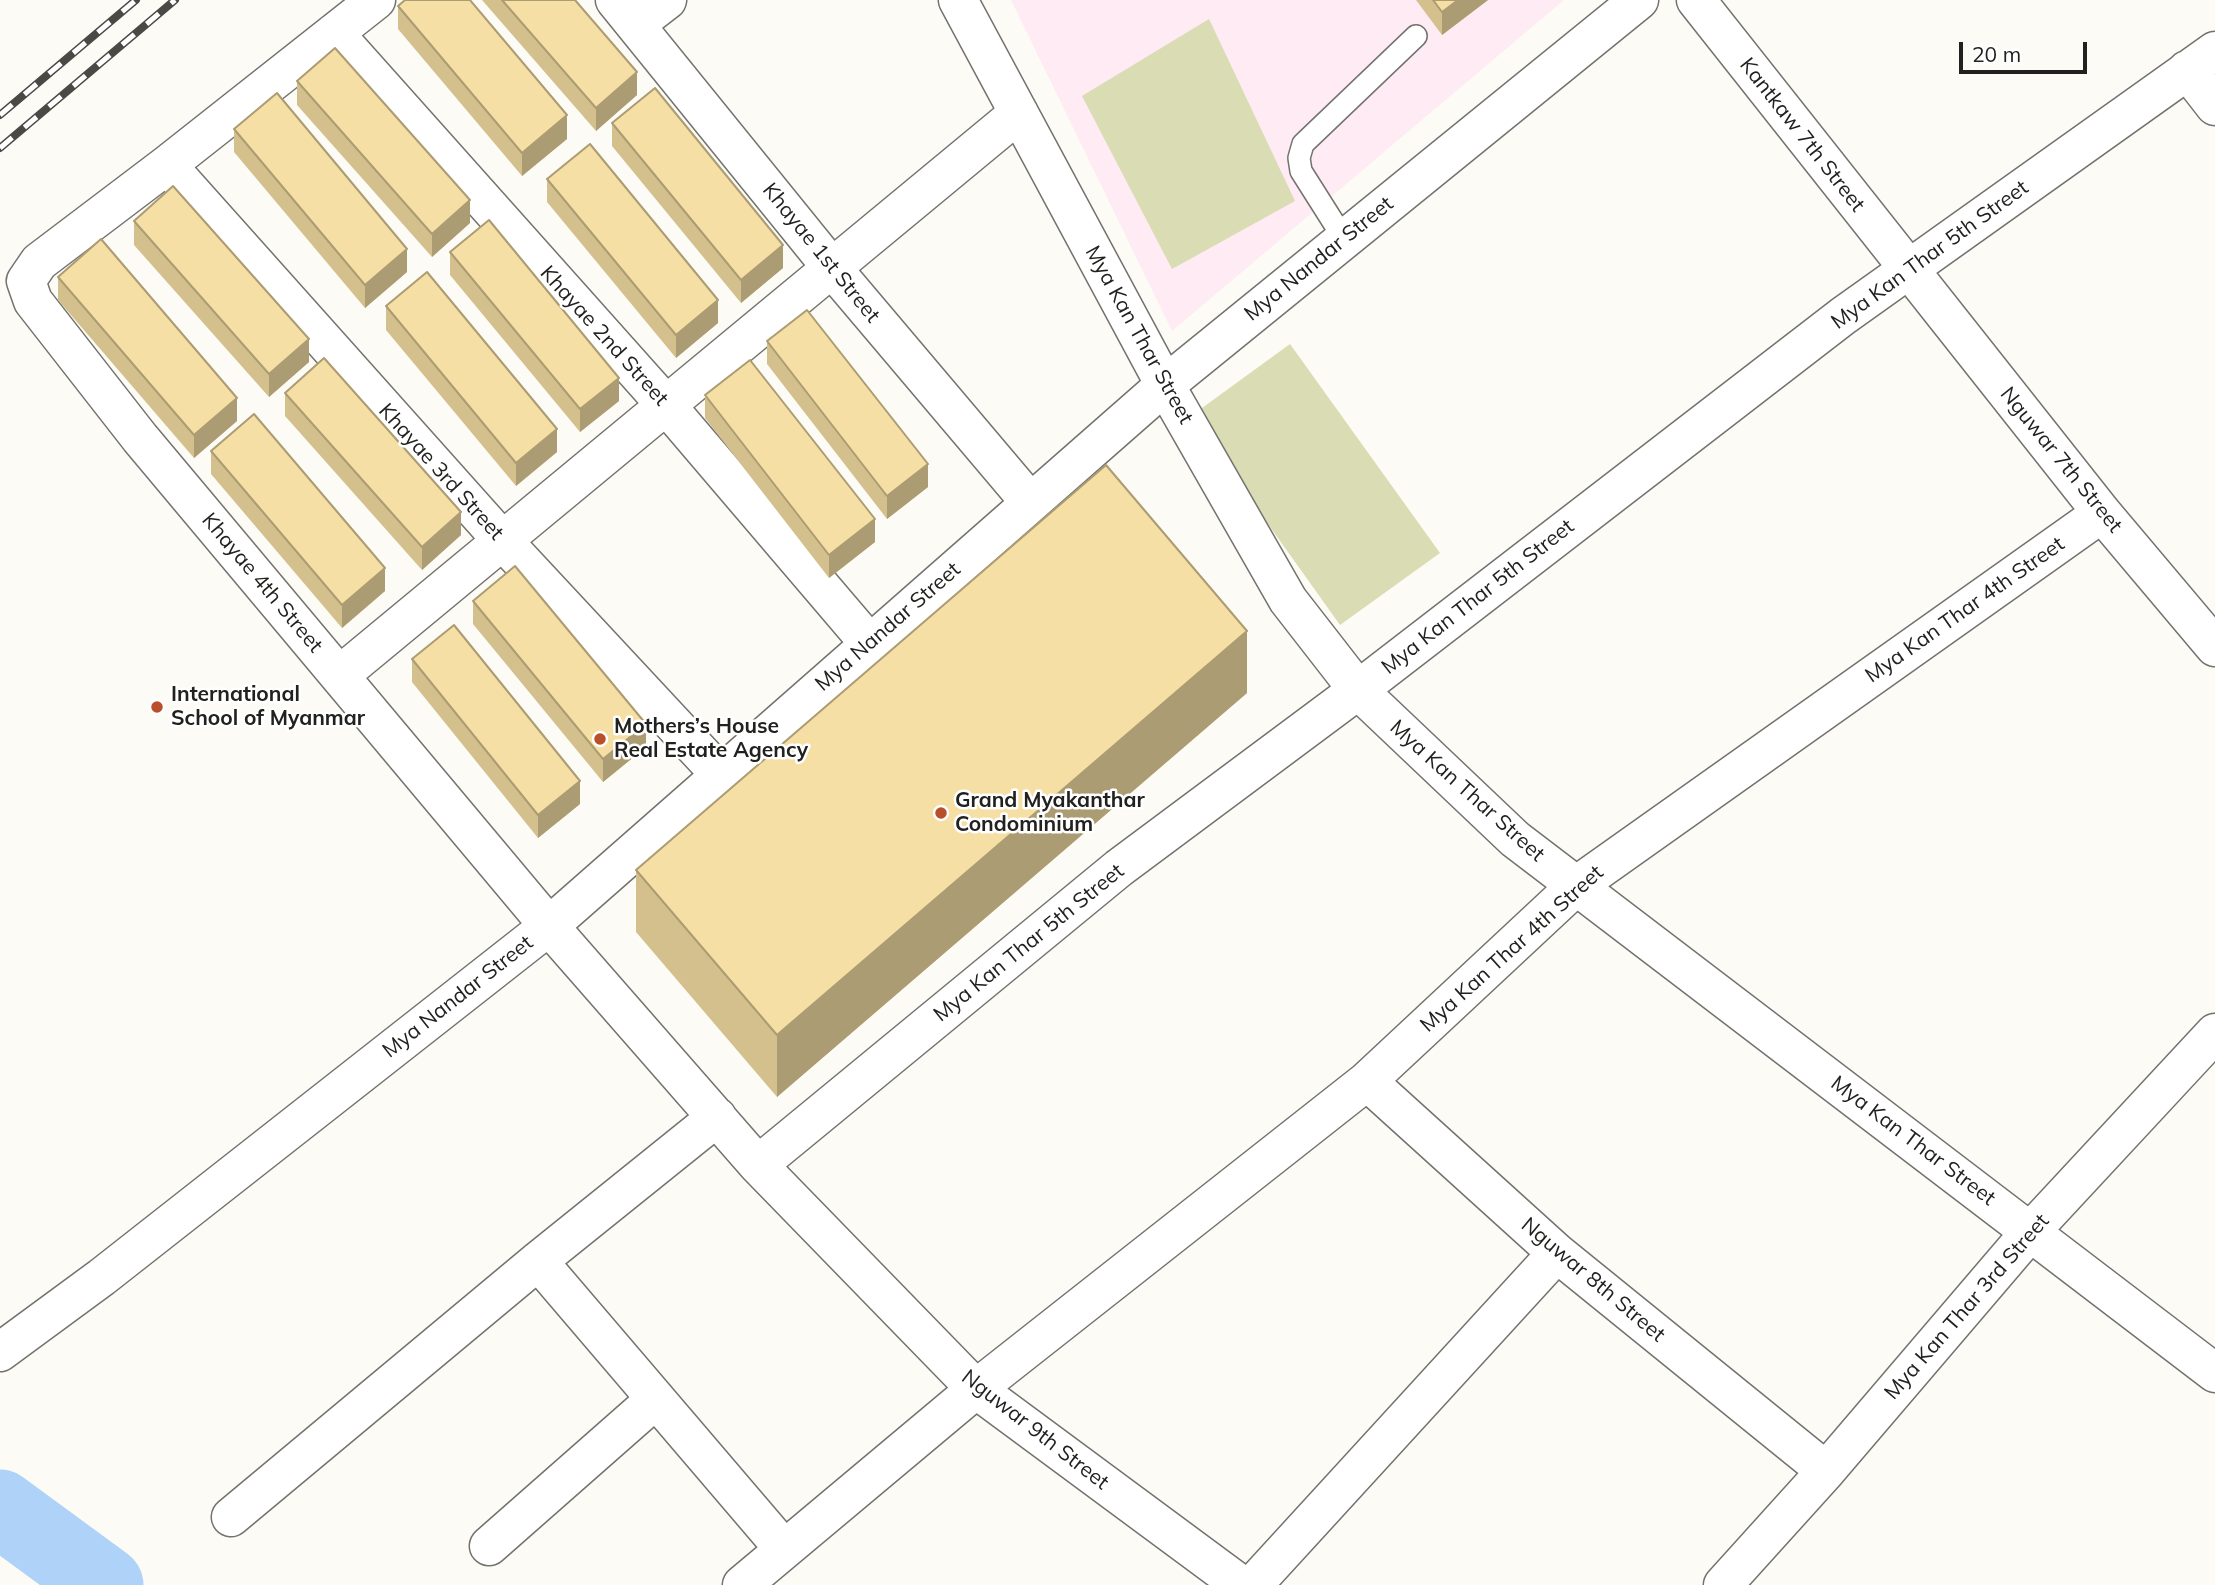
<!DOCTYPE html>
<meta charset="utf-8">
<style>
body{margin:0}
#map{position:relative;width:2215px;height:1585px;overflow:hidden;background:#fdfbf6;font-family:Mulish,sans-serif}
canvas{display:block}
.scale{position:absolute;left:1959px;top:42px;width:128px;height:32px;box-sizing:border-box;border:4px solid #21211f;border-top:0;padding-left:9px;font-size:21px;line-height:24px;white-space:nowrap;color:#21211f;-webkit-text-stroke:5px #fff;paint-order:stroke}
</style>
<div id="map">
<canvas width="2215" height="1585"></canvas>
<div class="scale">20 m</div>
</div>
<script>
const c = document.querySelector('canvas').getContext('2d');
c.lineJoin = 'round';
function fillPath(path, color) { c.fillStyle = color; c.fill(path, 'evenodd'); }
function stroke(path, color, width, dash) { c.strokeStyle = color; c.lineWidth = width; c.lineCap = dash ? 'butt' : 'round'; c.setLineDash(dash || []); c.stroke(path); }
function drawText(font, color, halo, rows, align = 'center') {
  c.font = font + ' Mulish,sans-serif'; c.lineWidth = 5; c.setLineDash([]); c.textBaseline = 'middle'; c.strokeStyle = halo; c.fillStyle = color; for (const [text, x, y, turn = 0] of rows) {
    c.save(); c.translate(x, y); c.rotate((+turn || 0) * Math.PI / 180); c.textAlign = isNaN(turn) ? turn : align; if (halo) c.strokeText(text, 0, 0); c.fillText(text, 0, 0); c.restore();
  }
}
fillPath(new Path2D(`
 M1011,0H1564L1172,331Z`), '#feebf3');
fillPath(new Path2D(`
 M1209,19L1295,201L1172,269L1082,96Z
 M1290,344L1440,553L1340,625L1191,416Z`), '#dadcb3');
stroke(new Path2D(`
 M0,1508L105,1585`), '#afd3f8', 77);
const service = new Path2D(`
 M1344,239L1301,171L1299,158L1303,144L1416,36`);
const minor = new Path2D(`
 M376,0L167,165L39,262L26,281L33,301L140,438L549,926L758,1165L976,1389L1241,1585
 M615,0L832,268L1030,502
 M958,0L1165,385L1288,600L1358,690L1515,839L2215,1373
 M1696,0L2102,513L2215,647
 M636,24L667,0
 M334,33L666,405L869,643
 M2187,70L2215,106
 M167,165L502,540L721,775
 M340,675L1019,113
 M1367,1081L1557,1253L1826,1471
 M758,1165L1119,868L1358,690L1843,316L2215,51
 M538,1261L784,1549
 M0,1352L102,1277L549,926L1165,385L1639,0
 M231,1517L538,1261L717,1117
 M489,1546L656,1399
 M742,1585L976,1389L1367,1081L1576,886L2102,513
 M1253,1585L1557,1253
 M1723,1585L1826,1471L2031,1231L2215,1033`);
stroke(service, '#74726e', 24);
stroke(minor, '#74726e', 41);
stroke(service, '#fff', 21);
stroke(minor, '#fff', 38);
const rail = new Path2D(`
 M0,115L136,0
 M0,148L175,0`);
stroke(rail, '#494946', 8);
stroke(rail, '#fff', 5, [16]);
fillPath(new Path2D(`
 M482,0H575L637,95L596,131Z
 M1416,0H1488L1442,35Z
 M398,6L567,139L522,176L398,29Z
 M297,81L470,223L432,257L297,105Z
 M612,123L783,268L741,303L612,146Z
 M234,129L407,272L365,308L234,152Z
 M547,179L718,323L676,358L547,202Z
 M134,221L309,362L269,397L134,245Z
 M450,252L619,401L580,432L450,275Z
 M58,277L237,421L194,458L58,300Z
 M386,306L557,452L516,486L386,330Z
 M767,341L928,487L887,519L767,364Z
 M285,393L461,535L422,570L285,416Z
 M705,395L875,542L829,578L705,418Z
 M211,451L385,591L342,628L211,474Z
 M473,601L646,747L603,782L473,624Z
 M412,659L580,804L538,838L412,682Z
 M1247,693L777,1097L636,932V870Z`), '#d4c08d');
fillPath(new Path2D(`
 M1458,0H1488L1442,35V12Z
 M637,72V95L596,131V108Z
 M567,115V139L522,176V153Z
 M470,200V223L432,257V234Z
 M783,245V268L741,303V280Z
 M407,249V272L365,308V285Z
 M718,300V323L676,358V335Z
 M309,339V362L269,397V374Z
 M619,378V401L580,432V409Z
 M237,398V421L194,458V435Z
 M557,429V452L516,486V463Z
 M928,464V487L887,519V496Z
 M461,512V535L422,570V547Z
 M875,519V542L829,578V555Z
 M385,568V591L342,628V605Z
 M1247,631V693L777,1097V1035Z
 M646,724V747L603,782V759Z
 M580,781V804L538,838V815Z`), '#ac9c73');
const building = new Path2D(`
 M405,0H470L567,115L522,153L398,6Z
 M502,0H575L637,72L596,108Z
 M1433,0H1458L1442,12Z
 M335,48L470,200L432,234L297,81Z
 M655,88L783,245L741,280L612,123Z
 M277,93L407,249L365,285L234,129Z
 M590,144L718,300L676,335L547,179Z
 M173,186L309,339L269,374L134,221Z
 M489,220L619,378L580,409L450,252Z
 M101,239L237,398L194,435L58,277Z
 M427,272L557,429L516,463L386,306Z
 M807,310L928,464L887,496L767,341Z
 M324,358L461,512L422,547L285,393Z
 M750,360L875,519L829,555L705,395Z
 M254,414L385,568L342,605L211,451Z
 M1106,465L1247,631L777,1035L636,870Z
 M515,566L646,724L603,759L473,601Z
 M454,625L580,781L538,815L412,659Z`);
fillPath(building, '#f6dfa4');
stroke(building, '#ac9c73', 2);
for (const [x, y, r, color] of [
 [157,707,7,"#b8502b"],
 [600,739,7,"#b8502b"],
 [941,813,7,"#b8502b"]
]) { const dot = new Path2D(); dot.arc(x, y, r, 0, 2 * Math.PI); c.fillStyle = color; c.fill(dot); stroke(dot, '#fff', 2.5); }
drawText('21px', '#21211f', '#fff', [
 ["Kantkaw 7th Street",1802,135,52],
 ["Khayae 1st Street",821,253,51],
 ["Mya Kan Thar 5th Street",1930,255,-36],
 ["Mya Nandar Street",1319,259,-39],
 ["Mya Kan Thar Street",1139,335,61],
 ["Khayae 2nd Street",604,336,48],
 ["Nguwar 7th Street",2061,460,51],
 ["Khayae 3rd Street",441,472,48],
 ["Khayae 4th Street",262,583,50],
 ["Mya Kan Thar 5th Street",1478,597,-38],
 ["Mya Kan Thar 4th Street",1965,610,-35],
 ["Mya Nandar Street",888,627,-41],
 ["Mya Kan Thar Street",1467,791,42],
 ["Mya Kan Thar 5th Street",1029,943,-39],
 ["Mya Kan Thar 4th Street",1512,949,-42],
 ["Mya Nandar Street",458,997,-38],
 ["Mya Kan Thar Street",1913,1141,37],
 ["Nguwar 8th Street",1593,1280,40],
 ["Mya Kan Thar 3rd Street",1967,1307,-49],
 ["Nguwar 9th Street",1035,1430,38]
]);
drawText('bold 21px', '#21211f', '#fff', [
 ["International",171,695],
 ["School of Myanmar",171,719],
 ["Mothers’s House",614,727],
 ["Real Estate Agency",614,751],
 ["Grand Myakanthar",955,801],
 ["Condominium",955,825]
], 'left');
</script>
